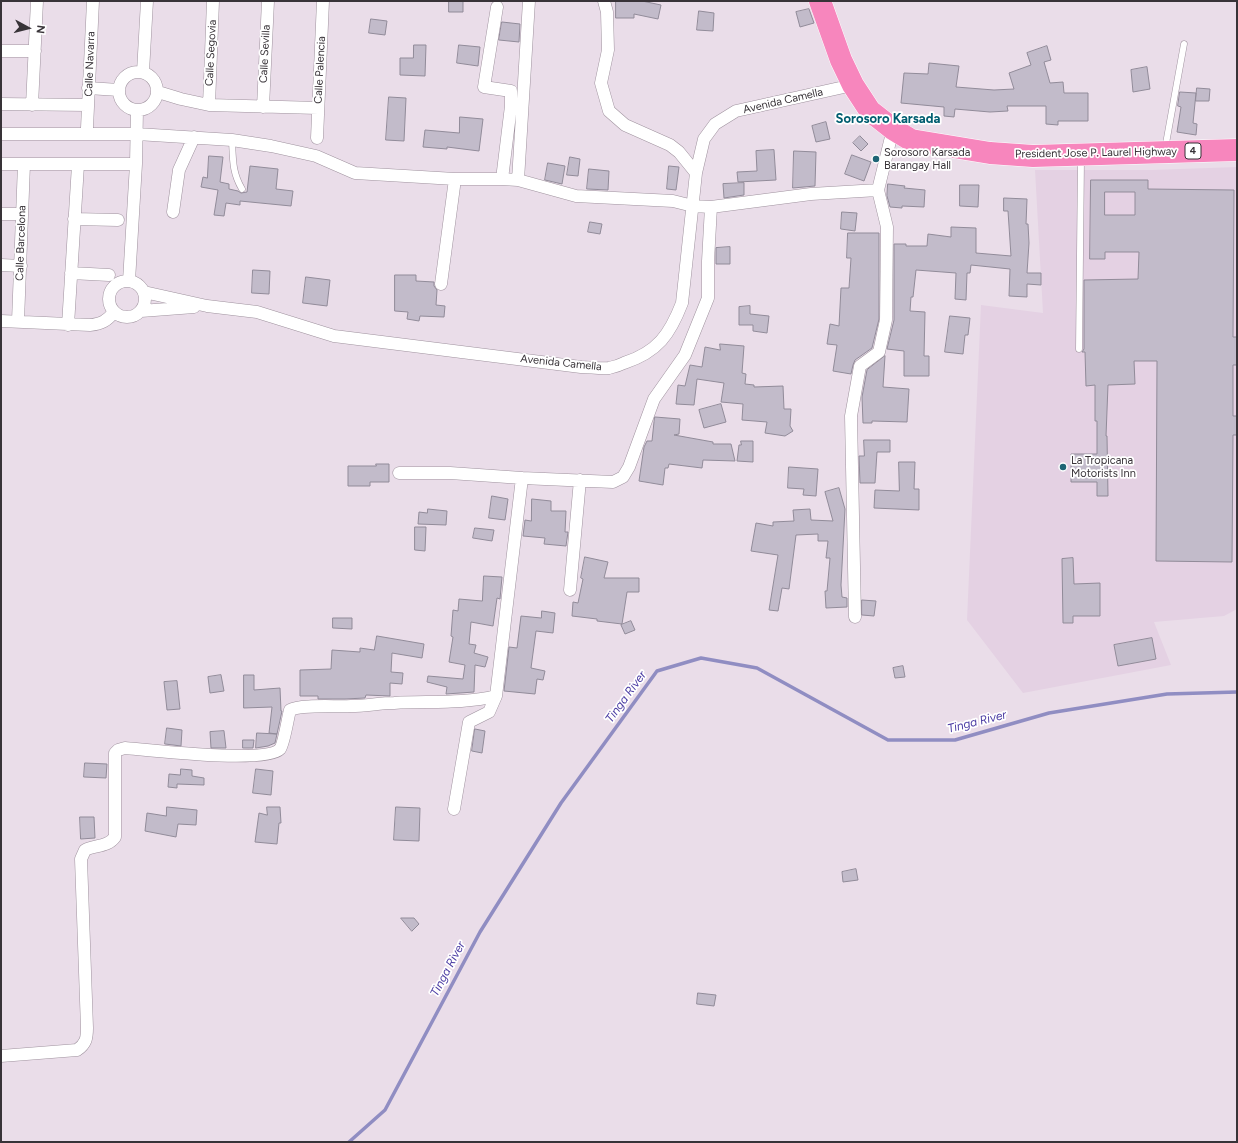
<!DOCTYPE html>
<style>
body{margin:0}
#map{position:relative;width:1238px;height:1143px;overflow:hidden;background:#eadde9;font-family:Figtree,sans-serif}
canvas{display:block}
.frame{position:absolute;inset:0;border:2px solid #383338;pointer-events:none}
.north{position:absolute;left:8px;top:8px;width:40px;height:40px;-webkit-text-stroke:3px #fff;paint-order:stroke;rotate:97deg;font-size:11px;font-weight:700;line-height:16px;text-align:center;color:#383338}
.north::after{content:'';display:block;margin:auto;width:14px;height:18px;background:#383338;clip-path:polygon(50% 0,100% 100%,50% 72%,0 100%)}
</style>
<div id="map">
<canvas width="1238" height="1143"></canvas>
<div class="frame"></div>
<div class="north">N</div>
</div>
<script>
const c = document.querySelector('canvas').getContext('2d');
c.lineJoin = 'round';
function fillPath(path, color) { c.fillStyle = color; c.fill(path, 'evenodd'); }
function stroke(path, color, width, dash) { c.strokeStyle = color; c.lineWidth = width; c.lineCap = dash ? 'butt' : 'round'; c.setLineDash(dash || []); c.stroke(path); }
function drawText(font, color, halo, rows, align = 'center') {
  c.font = font + ' Figtree,sans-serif'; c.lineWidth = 3.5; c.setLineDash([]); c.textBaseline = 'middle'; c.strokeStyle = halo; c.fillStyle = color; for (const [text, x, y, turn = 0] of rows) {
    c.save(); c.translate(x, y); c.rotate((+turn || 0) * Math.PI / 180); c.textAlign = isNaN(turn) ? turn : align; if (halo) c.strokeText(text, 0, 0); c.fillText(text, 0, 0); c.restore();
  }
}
fillPath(new Path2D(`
 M1237,167V609L1224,616L1154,622L1171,665L1023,693L967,620L981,305L1043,313L1035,170H1152Z`), '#e4d1e3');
stroke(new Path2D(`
 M349,1142L385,1110L480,932L561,803L657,671L701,658L757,668L888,740H955L1049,713L1167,694L1237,692`), '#908dc2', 3.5);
const building = new Path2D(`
 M449,1H463V12H449Z
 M616,1H642L661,5L658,19L634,14V18H616Z
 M809,9L814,23L800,27L796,12Z
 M699,11L714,13L713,31L697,30Z
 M371,19L387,21L385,35L369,33Z
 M502,22L520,24L519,42L499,40Z
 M414,45H426L425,76L400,75V58H413Z
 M459,45L480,47L478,66L457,63Z
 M1047,46L1051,60L1044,62L1050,83L1063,82L1064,93H1088V121H1058V125L1046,124V106H1007L1008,111L990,112L955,109L954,117L944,116V107L901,103L904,73L928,74L929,63L959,66L956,87L994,90L1014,89L1009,73L1031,65L1027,53Z
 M1147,67L1150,89L1133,92L1131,70Z
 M1197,88L1210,89L1209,101H1196Z
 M1180,92L1196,93L1193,123L1197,124L1196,135L1177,132L1181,107L1178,106Z
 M389,97L406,98L404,141L386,140Z
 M460,117L483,119L479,151L447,147V149L423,147L425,130L459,133Z
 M826,122L830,139L816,142L812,126Z
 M860,136L868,144L861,151L853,143Z
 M774,150L776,180L738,182L737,172L757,171L756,151Z
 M794,151L816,152L815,186L793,188Z
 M852,155L871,162L864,181L845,174Z
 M209,156L223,157L220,182L229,184V189L238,191L241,193L247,192L250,166L278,169L276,189L293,191L291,206L240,201V205L226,203L224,216L214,215L218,190L201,187L203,177L207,178Z
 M570,157L580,159L578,176L567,175Z
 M548,163L565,166L562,184L545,180Z
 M669,166L679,167L676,190L667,189Z
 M589,169L609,171L608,190L587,189Z
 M1091,180H1148V189L1234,190L1233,337H1237V365H1233V416H1237V435H1233L1232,562L1156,561L1157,361H1134L1135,384L1108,385L1106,436H1107L1108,496H1097V482H1071V454H1097V421H1095V385L1086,386L1085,352H1082L1084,349V280L1138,279L1139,252H1105V259H1090ZM1105,192H1135V215H1105Z
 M744,183V195L724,198L723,184Z
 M888,184L905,186L904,188L925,190L924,207L902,206V208L890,207L887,196Z
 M960,185H979L978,207L960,206Z
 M1004,198L1027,199L1026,224H1028L1029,243L1027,273H1041V285L1027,284V297L1009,296L1010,269L971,265L970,273H967L966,300L955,299L956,273L916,270L913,297H911L910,311L925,312L924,356H929V376H904V351L887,349L894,320V244H906V246H927L928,234L951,237V227L976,228V253L1011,256L1008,211H1004Z
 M842,212L857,213L855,231L841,229Z
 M590,222L602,224L600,234L588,232Z
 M848,233H879V319L872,348L855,360L853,365L851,374L833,371L837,345L827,344L830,324L839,326L841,288H849L851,258H847Z
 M730,247V264H716V248Z
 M253,270L270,271L269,294L252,293Z
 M395,275H416V281L434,282V286L437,290L436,305L445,306L444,317L420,316L419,321L407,319L408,312L395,311Z
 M306,277L330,280L327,306L303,303Z
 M750,306V314L769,316L767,333L753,331V325H739V307Z
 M950,316L970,318L968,335H965L963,354L945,352Z
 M720,344L744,346L742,373L746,374L745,384L754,385V387L783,386L784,409H791L790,426L793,431L785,436L765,433L767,422L742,420L743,404L721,402L724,383L697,379L694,405L676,404L678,385L685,386L690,365L702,367L705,347L720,350Z
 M885,356L883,387L909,389L907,422L872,421V423H863L862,397L867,370Z
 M721,404L726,422L704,428L699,410Z
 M655,417L680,419L679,434L674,435L713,442V444H731L735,461L703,460L702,468L669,464L668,468H665L663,485L639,481L644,447L647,441H652L654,422Z
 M864,440H890V452H877L875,483H860L859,456H864Z
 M741,441H753V462L737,461L739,445H741Z
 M899,462H915L914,489H919V510L874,508L875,490L899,491Z
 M376,464H389V482H370V486H348V466H376Z
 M789,467L818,469L816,496L803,495L804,489L788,488Z
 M839,488L845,509L841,585L842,597L847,598V607L826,608L825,591H827L830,558H826L828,541H818V534L796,535L789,589L782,588L778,611L769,610L778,555L751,551L756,523L773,526V522L794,521L793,510L810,509L811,520L833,521L825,492Z
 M492,496L508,499L505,520L489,518Z
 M532,499L551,501V511H566L565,532H568L566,546L544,544L545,538L523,536L525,520L531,521Z
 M428,509L447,511L446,525L418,524L419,512L427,513Z
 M415,527H426L425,551L415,550Z
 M475,528L494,530L492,541L473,538Z
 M585,557L608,562L604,578H639V592H627L622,624L597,621V619L572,616L573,602L578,603L583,579L581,578Z
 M1073,558L1074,584L1100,583V616H1073V623H1063L1062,559Z
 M484,576L502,577L500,599L497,598L493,626L471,622L469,644L476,645L474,653L488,657L485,667L475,665L474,692L446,694L447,687L427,682L428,676L463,679L465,665L449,662L453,637L451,636L453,610L458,611L459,599L482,601Z
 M862,600L876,601L874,616L862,615Z
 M542,611L555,613L553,633L536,631L531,668L545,671L543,680L537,679L535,694L504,691L509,647L517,648L521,616L541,618Z
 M333,618H352V629L333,628Z
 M631,621L635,630L625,634L621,625Z
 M377,636L424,644L422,658L392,653L391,672L403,673L402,684L390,683V696L366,695L365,698L345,699H318V696H300V670L331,669L332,650L360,652V648L374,650Z
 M1152,638L1156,659L1118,666L1114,645Z
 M903,666L905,677L895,678L893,668Z
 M221,675L224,691L210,693L208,677Z
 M244,675H254V690L280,688L281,711H282L277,734L269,733L272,707L244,708Z
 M177,681L180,709L167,710L164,682Z
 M167,728L182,730L181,746L165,744Z
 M475,729L485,731L482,753L472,751Z
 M224,731L226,748H211L210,732Z
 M257,733L277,734L275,743L268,746L256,748Z
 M243,740H254L253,748H243Z
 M85,763L107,764L106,778L84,777Z
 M181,769L192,770V776L204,778V785L177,784V788L168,787L169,774L180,775Z
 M256,769L273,771L271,795L253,793Z
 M167,807L197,810L196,825L178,824L176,837L145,831L147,813L166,816Z
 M267,807H280L281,823H279L277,844L255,842L259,813L267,815Z
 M396,807L420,808L419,841L394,840Z
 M80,817H94L95,838L81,839Z
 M856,869L858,880L843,882L842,872Z
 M401,918H414L419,924L412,931Z
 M698,993L716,995L714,1006L697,1004Z`);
fillPath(building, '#c2bbca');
stroke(building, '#918b99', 1);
const lane = new Path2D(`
 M232,140C233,159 232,172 242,189
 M1165,149L1184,44
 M1079,349L1081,159`);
const street = new Path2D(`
 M604,1L607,12L608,50L601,83L609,111L625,125L670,145L679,152L696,173
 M497,7L484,87L511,91V106L502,179
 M1,51H35
 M119 91a19 19 0 1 1 38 0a19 19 0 1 1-38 0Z
 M143,72L147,1
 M88,88L119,90
 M158,92L181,99L209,105L318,108
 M1,104L88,105
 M32,105L37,1
 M209,105L213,1
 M263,107L268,1
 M87,128L93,1
 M1,134H137L232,140L271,146L316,156L355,173L455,179H502L518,180L576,196L673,201L693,206L711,207L811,194L878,190
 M317,138L323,1
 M1,164H136
 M518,180L529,1
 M173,212L179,170L194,137
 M1,214H22
 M74,219L118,220
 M1,265L21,266
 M71,273L109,275
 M129,281L136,164L137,110
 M109 299a18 18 0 1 1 36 0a18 18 0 1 1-36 0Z
 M441,284L455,179
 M144,292L207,306L257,312L334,336L581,367C590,367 600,369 609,368C614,367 620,365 624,363C658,352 670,334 682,303L696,173L704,139L715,124L736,111L853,85
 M141,311L194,307
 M1,321L90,325C101,324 107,321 114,312
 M18,321L24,164
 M68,325L78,165
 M399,473H450L522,478
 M570,590L580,480
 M855,617L851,416L860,366L879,352L886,320L887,227L878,190L893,129
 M454,809L469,722L489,712L496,696
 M1,1056L77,1050C86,1044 87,1038 87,1028L81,859L85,850C95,845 108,847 115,837V753L118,750L125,748C149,750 266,764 280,749C284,744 288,717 290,710C301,704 337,707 351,706C366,706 380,703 394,703C428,701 463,704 496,696L522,478L613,482L623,477L629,467L654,399L685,355L708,298V261L711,207`);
const highway = new Path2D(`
 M820,1L841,60L853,85L870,111L893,129L911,140L990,153L1033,156L1237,150`);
stroke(lane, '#9f929e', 7);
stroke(street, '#9f929e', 13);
stroke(highway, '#fff', 23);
stroke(lane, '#fff', 6);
stroke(street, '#fff', 12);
stroke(highway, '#f786bd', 22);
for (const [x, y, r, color] of [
 [876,159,4,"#1e6475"],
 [1063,467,4,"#1e6475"]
]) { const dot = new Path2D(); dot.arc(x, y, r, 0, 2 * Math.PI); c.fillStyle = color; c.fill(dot); stroke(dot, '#fff', 1.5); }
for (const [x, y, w] of [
 [1193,151,16]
]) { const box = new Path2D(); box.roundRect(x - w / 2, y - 8, w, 16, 3); c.fillStyle = '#fff'; c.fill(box); stroke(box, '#383338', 1); }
drawText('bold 10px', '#383338', null, [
 ["4",1193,151]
]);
drawText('11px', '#383338', '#fff', [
 ["Calle Segovia",211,53,-87],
 ["Calle Sevilla",265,54,-87],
 ["Calle Navarra",90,64,-88],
 ["Calle Palencia",320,70,-87],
 ["Avenida Camella",783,101,-13],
 ["President Jose P. Laurel Highway",1096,153,-1],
 ["Calle Barcelona",21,243,-88],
 ["Avenida Camella",561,363,6]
]);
drawText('11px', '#383338', '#fff', [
 ["Sorosoro Karsada",884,153],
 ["Barangay Hall",884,166],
 ["La Tropicana",1071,461],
 ["Motorists Inn",1071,474]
], 'left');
drawText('italic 12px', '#4c3da4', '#fff', [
 ["Tinga River",626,697,-54],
 ["Tinga River",977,722,-14],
 ["Tinga River",448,969,-62]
]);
drawText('bold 13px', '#005d70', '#fff', [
 ["Sorosoro Karsada",888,119]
]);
</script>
